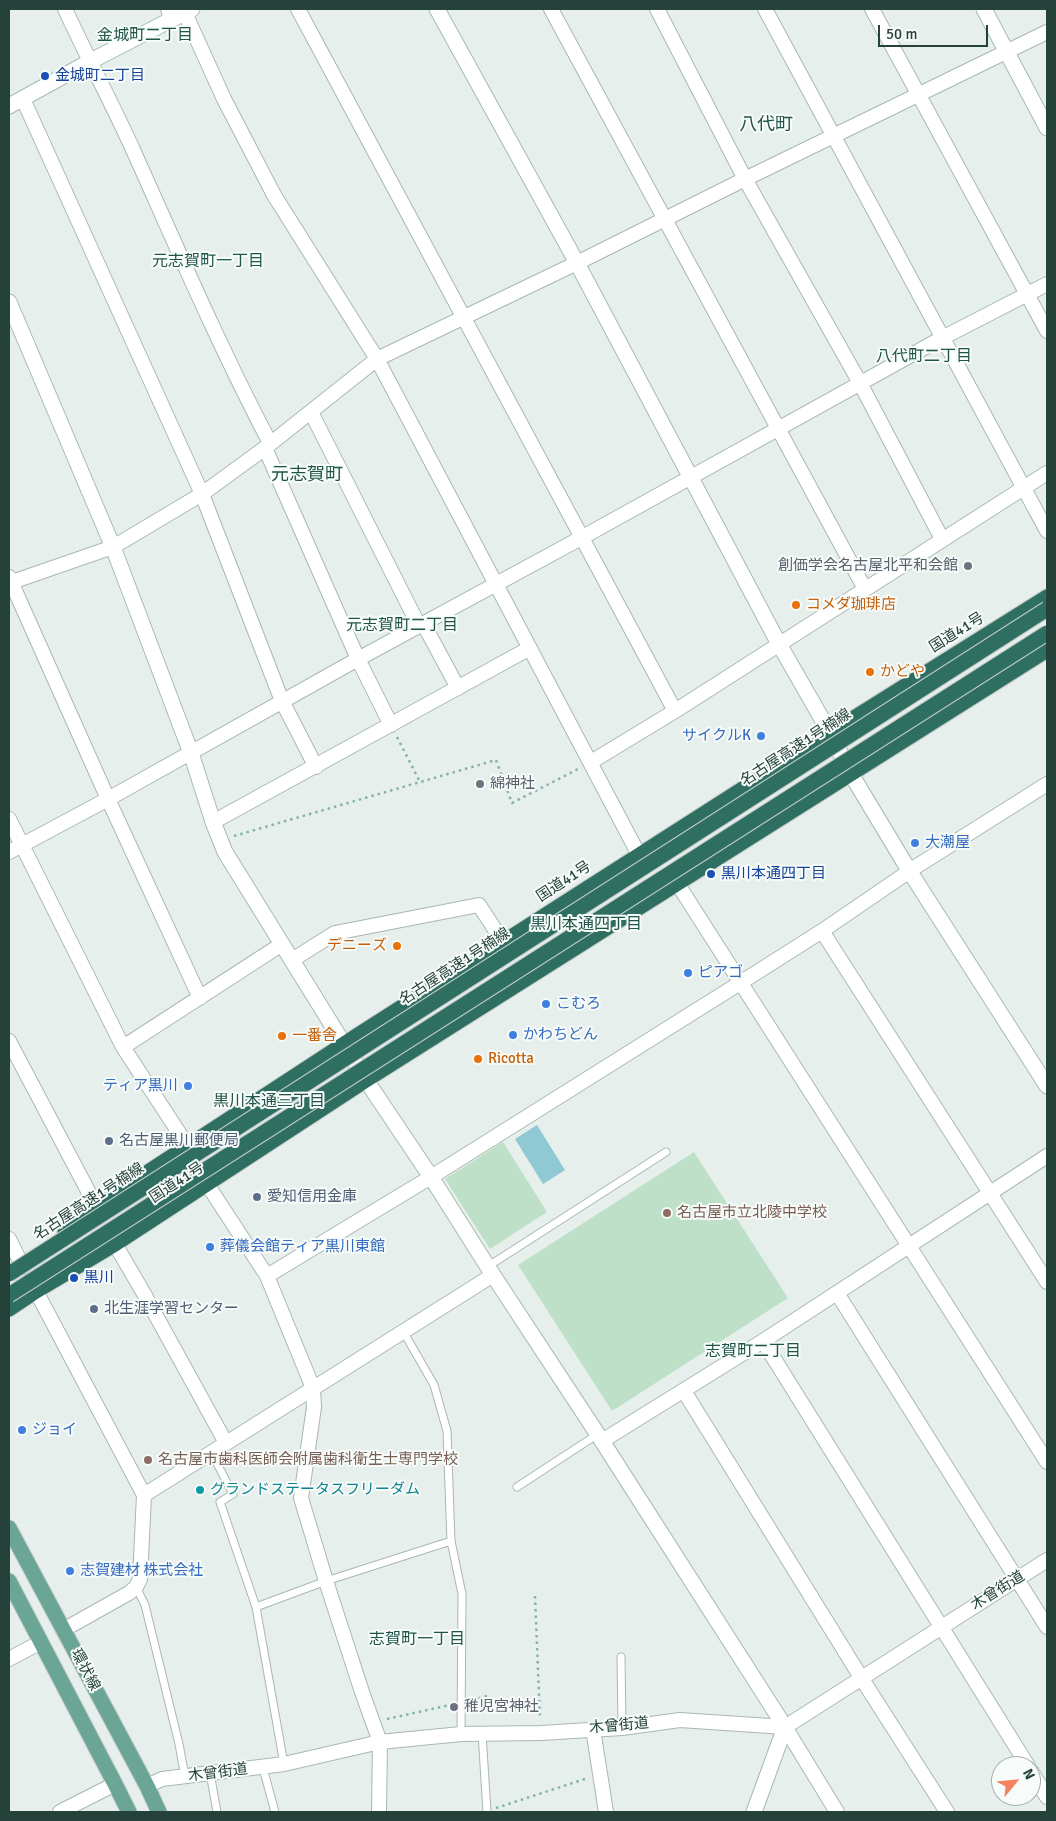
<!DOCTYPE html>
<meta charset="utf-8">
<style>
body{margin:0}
#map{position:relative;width:1056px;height:1821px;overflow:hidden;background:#e6efeb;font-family:Signika,sans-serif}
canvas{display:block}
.frame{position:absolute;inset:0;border:10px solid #24423a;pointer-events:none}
.north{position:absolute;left:991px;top:1756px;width:50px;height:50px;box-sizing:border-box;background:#f7fbf9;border:1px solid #a3b1ad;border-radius:50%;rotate:62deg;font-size:14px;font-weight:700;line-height:20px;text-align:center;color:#24423a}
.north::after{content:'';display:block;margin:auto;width:18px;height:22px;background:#f4845f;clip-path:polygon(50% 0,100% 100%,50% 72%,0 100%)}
.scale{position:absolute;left:878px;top:25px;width:110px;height:22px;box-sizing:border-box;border:2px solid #24423a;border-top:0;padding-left:6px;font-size:15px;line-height:18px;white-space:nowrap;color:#24423a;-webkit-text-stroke:4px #f7fbf9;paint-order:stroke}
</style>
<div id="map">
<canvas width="1056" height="1821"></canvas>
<div class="frame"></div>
<div class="north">N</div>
<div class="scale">50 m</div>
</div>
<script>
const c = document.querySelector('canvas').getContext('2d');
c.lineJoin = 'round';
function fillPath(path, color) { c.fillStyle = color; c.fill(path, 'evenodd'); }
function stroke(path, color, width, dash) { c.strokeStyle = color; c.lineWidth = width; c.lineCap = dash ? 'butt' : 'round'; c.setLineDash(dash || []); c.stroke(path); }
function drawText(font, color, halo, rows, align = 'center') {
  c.font = font + ' Signika,"Noto Sans JP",sans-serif'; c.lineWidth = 4; c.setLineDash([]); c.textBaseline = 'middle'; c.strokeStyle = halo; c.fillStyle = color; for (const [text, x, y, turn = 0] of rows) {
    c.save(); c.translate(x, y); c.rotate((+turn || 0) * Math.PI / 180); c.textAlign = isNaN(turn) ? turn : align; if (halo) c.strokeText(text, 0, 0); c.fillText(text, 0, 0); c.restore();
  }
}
fillPath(new Path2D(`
 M503,1142L547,1212L490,1249L445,1179Z
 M694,1152L788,1298L612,1411L518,1265Z`), '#bfe0c8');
fillPath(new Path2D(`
 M537,1125L565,1170L543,1184L515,1139Z`), '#8ec9d4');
const lane = new Path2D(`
 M487,1267L666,1152
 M403,1331L434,1385L447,1431L451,1541L462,1594L461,1734
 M211,1452L233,1494L220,1502L256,1607L284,1764
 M517,1487L598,1434
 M136,1587L145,1605L179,1744L185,1777
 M256,1607L326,1581L451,1541
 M621,1657L622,1728
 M482,1733L487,1812
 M263,1768L275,1812
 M210,1773L217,1812`);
const street = new Path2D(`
 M65,9C87,57 112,103 134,152C178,250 220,348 270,443
 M168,9L171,19
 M298,9L675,711
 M551,9L865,589
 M657,9L745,179L860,383L942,539
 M765,9L1047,531
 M872,9L1047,331
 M185,13L224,99L274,195L377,359L639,855
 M23,99L202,494L282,701L316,767
 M311,412L419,626
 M265,448L358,659L391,725
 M9,577L108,799L200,998
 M9,583L113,547L202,494L265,448L377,359L577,263L745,179L1047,32
 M423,623L458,688
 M591,762L675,711L1047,473
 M9,819L123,1047L187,1145
 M213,822L530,648
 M9,852L108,799L358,659L581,538L942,338L1047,284
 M677,883L1047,1462
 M822,931L1047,1282
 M292,960L335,933L479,905L503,942
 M9,1041L96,1206
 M123,1047L282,944
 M207,1184L267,1276L313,1388L314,1407L301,1498L326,1581L362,1692L380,1742L379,1812
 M9,1239L23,1267
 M115,1244L143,1292L226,1443
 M267,1276L431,1177L740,983L822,931L917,866L1047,784
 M36,1291L144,1495L140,1579L136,1587L129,1593L63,1630
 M837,1293L1047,1627
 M763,1341L1028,1766
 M684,1391L862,1679L947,1812
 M602,1441L763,1341L1047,1156
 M144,1495L493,1275
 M9,1659L41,1642
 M785,1727L837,1812
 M593,1729L606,1812
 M1031,1771L1047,1797
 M147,1786L162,1779L284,1764L380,1742L461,1734L541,1733L622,1728L680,1720L785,1727L1047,1560
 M60,1812L115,1784`);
const secondary = new Path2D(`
 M437,9L577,263L779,644L830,733L851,774L910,872L1047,1086
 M984,9L1047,128
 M9,106L89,62L192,9
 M9,302L113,547L191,753L213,822L225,852L366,1080L431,1177L493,1275L602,1441L785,1727L754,1812`);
const primary = new Path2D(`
 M9,1528L147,1786L159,1812
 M9,1581L115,1784L129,1812`);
const highway = new Path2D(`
 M65,1232L96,1206L344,1044L830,733L1047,597
 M9,1309L36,1291L115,1244L366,1080L1047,650`);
stroke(lane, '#a8b8b2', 9);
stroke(street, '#a8b8b2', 16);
stroke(secondary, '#a4bbb3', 17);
stroke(primary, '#c2cac8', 17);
stroke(highway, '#c2cac8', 17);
stroke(new Path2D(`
 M397,737L420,782
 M234,836L496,760L512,803L578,769
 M535,1596L540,1719
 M472,1700L491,1695
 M387,1719L450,1705
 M496,1808L588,1778`), '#86b3a5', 2.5, [2.5, 4]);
stroke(lane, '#fff', 7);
stroke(street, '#fff', 14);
stroke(secondary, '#fff', 15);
stroke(primary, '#6aa596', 15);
stroke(highway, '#2f6f62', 15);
const highwayBridge = new Path2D(`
 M9,1274L1047,609
 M9,1295L1047,633`);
stroke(highwayBridge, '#c2cac8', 17, []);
stroke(highwayBridge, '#2f6f62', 15);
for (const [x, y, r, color] of [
 [45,76,5,"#1a4fb4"],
 [968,566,5,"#6b7280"],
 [796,605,5,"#e8710a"],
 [870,672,5,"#e8710a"],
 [761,736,5,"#3f7fe0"],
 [480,784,5,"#6b7280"],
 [915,843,5,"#3f7fe0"],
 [711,874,5,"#1a4fb4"],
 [397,946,5,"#e8710a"],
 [688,973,5,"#3f7fe0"],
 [546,1004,5,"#3f7fe0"],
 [513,1035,5,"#3f7fe0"],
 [282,1036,5,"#e8710a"],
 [478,1059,5,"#e8710a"],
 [188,1086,5,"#3f7fe0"],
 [109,1141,5,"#5c6f8a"],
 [257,1197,5,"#5c6f8a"],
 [667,1213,5,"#8d6e63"],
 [210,1247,5,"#3f7fe0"],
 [74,1278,5,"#1a4fb4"],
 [94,1309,5,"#5c6f8a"],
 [22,1430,5,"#3f7fe0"],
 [148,1460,5,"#8d6e63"],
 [200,1490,5,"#0f9aa8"],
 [70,1571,5,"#3f7fe0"],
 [454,1707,5,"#6b7280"]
]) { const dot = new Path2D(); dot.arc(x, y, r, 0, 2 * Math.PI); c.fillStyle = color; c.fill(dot); stroke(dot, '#f7fbf9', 2); }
drawText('15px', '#164399', '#f7fbf9', [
 ["金城町二丁目",55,76],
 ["黒川本通四丁目",721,874],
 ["黒川",84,1278]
], 'left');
drawText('15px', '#5b616d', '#f7fbf9', [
 ["創価学会名古屋北平和会館",958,566,"right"],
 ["綿神社",490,784],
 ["稚児宮神社",464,1707]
], 'left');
drawText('15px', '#c56008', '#f7fbf9', [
 ["コメダ珈琲店",806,605],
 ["かどや",880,672],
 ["デニーズ",387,946,"right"],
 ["一番舎",292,1036],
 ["Ricotta",488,1059]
], 'left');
drawText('15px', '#24423a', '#f7fbf9', [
 ["国道41号",957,633,-32],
 ["名古屋高速1号楠線",796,748,-33],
 ["国道41号",564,882,-33],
 ["名古屋高速1号楠線",455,967,-33],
 ["国道41号",177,1183,-33],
 ["名古屋高速1号楠線",89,1202,-33],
 ["木曾街道",998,1591,-32],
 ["環状線",85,1670,62],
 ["木曾街道",619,1726,-5],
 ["木曾街道",218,1773,-7]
]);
drawText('15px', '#366cbe', '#f7fbf9', [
 ["サイクルK",751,736,"right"],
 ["大潮屋",925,843],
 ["ピアゴ",698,973],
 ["こむろ",556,1004],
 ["かわちどん",523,1035],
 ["ティア黒川",178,1086,"right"],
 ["葬儀会館ティア黒川東館",220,1247],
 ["ジョイ",32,1430],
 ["志賀建材 株式会社",80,1571]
], 'left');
drawText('15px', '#4e5e75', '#f7fbf9', [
 ["名古屋黒川郵便局",119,1141],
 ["愛知信用金庫",267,1197],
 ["北生涯学習センター",104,1309]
], 'left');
drawText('15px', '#785e54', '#f7fbf9', [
 ["名古屋市立北陵中学校",677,1213],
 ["名古屋市歯科医師会附属歯科衛生士専門学校",158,1460]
], 'left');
drawText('15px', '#0d838f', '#f7fbf9', [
 ["グランドステータスフリーダム",210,1490]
], 'left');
drawText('16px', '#1f5548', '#f7fbf9', [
 ["金城町二丁目",145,36],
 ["元志賀町一丁目",208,262],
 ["八代町二丁目",924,357],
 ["元志賀町二丁目",402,626],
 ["黒川本通四丁目",586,925],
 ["黒川本通三丁目",269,1102],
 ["志賀町二丁目",753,1352],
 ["志賀町一丁目",417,1640]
]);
drawText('18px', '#1f5548', '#f7fbf9', [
 ["八代町",766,125],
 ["元志賀町",307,475]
]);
</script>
